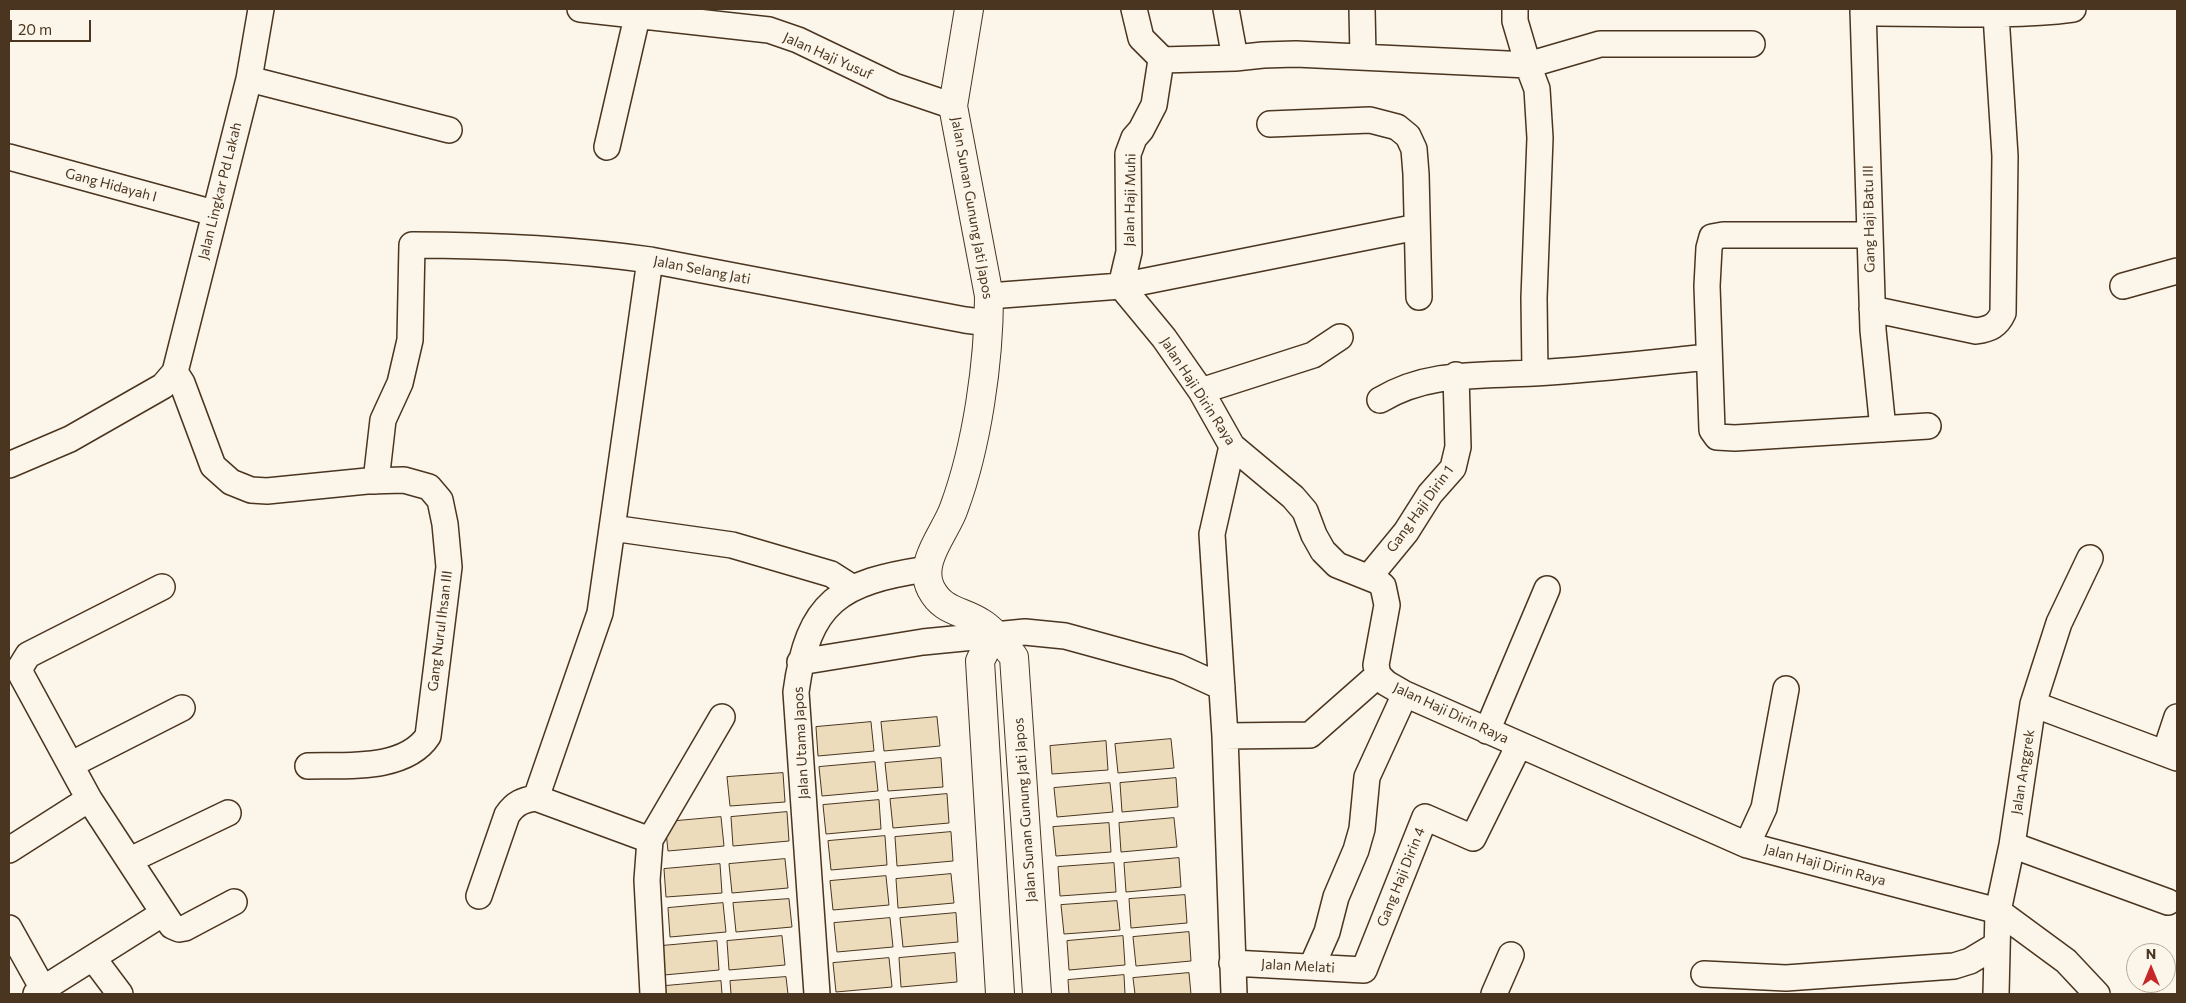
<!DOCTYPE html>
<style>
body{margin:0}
#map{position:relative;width:2186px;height:1003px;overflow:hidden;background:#fbf6e9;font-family:Commissioner,sans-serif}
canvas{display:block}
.frame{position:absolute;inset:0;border:10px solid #4a3520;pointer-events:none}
.north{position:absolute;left:2126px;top:943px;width:50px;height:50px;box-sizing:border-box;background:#fbf6e9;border:1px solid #b4a999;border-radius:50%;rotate:0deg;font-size:14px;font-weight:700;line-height:20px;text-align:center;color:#4a3520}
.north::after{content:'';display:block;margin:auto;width:18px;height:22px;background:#c62828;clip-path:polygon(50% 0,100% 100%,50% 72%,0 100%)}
.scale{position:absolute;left:10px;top:20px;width:81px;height:22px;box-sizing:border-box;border:2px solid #4a3520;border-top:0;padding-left:6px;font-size:15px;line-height:18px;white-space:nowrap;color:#4a3520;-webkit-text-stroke:4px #fbf6e9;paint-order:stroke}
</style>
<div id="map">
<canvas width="2186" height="1003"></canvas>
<div class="frame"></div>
<div class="north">N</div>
<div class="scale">20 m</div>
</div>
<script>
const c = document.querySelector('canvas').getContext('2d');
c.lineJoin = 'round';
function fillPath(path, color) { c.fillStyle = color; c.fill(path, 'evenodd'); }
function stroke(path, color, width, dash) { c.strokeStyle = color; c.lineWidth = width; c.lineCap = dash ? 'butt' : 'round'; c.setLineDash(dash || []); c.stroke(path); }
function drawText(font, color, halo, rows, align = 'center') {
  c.font = font + ' Commissioner,sans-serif'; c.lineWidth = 4; c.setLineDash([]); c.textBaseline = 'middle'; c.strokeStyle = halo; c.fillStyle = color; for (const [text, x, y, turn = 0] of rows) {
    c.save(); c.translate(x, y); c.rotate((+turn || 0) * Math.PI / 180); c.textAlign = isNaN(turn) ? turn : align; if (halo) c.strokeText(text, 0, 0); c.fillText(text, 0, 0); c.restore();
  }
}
const building = new Path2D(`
 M937,717L940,746L884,751L881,722Z
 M871,722L874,751L818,756L816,727Z
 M1171,739L1174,768L1118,773L1115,744Z
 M1106,741L1108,770L1052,774L1050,746Z
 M941,758L943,787L888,791L885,763Z
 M875,762L878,791L822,796L819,767Z
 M783,773L785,802L730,806L727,777Z
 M1176,778L1178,807L1122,812L1120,783Z
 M1110,783L1113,812L1057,817L1054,788Z
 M947,794L949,823L893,828L890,799Z
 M879,800L881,829L826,834L823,805Z
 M787,812L789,841L733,846L731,817Z
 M721,817L724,846L668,851L665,822Z
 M1174,818L1177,847L1121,852L1119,823Z
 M1109,823L1111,852L1056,856L1053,827Z
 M951,832L953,861L897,866L895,837Z
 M885,836L887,865L831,870L828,841Z
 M1179,858L1181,887L1126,892L1124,863Z
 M785,859L788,888L732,893L729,864Z
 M1114,863L1116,892L1060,896L1058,867Z
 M720,864L722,893L666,897L664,869Z
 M951,874L954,903L898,908L896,879Z
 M886,876L889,905L833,910L830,881Z
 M1185,895L1187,923L1131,928L1129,899Z
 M789,899L792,927L736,932L733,903Z
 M1117,901L1120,930L1064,934L1061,905Z
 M723,903L726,932L670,937L668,908Z
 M956,913L958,942L903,947L900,918Z
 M890,918L893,947L837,952L834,923Z
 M1189,932L1191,961L1136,966L1133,937Z
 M782,936L785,965L729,970L727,941Z
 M1123,936L1125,965L1069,970L1067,941Z
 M717,941L719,970L664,975L661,946Z
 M955,953L957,982L901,987L899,958Z
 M889,958L892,987L836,992L833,963Z
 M1189,973L1191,994H1135L1133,978Z
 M1124,975L1125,994H1069L1068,980Z
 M786,977L788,994H731L730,981Z
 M721,981L722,994H665V986Z`);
fillPath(building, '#ecdcbc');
stroke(building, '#4a3520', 1);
const street = new Path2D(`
 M580,9L769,30L798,40L894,86L953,106
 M1134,9L1141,38L1159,56L1161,60
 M1226,9L1235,58
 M1362,9L1363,56
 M1515,9V21L1528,65L1537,89L1540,138L1534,298L1535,373
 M1863,9L1873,330L1883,429
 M1863,13C1933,12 2004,18 2073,9
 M1161,60L1235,58L1263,55L1296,54L1528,65L1600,44H1752
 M249,79L449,130
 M1270,124L1370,120L1397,127L1408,136L1414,149L1416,174L1419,297
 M607,147L637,17
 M9,157L214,213
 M1869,235H1723L1712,237L1709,248L1707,286L1712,430L1717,437L1735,438L1928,426
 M1121,286L1164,338L1201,391L1232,446L1293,497L1305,511L1314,535L1323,551L1337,565L1377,581L1383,586L1387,605L1376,665L1378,675L1386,683L1405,694L1747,845L1998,911L2066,961L2097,994
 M1121,286L1129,252L1128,154L1134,138L1141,130L1154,105L1161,60
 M2123,286L2177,271
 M989,296L1121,286L1417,227
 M1872,309L1976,331C1990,329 1997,326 2003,313L2005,156L1996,15
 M175,372L182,383L213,466L231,482L251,490L267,491L367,481L404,480L429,487L440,500L445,524L449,567L428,736C405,771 345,765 308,766
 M1201,391L1313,355L1340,337
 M1380,400C1428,371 1481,376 1534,373C1592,370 1650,363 1708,357
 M1232,446L1212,534L1225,736L1234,994
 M9,465L70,439L163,386L175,372L249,79L261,9
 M376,481L383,420L400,383L410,340L412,245C492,245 571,249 650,260L965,320L989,323
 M612,528L732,545L831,574L853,588
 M1369,577L1406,532L1430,494L1453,468L1458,447L1456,375
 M800,662L923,642L1025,632L1065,636L1178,667L1222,687
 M2033,704L2177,758
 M1487,731L1547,589
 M1225,736L1310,735L1378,675
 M2165,753L2177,717
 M72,764L182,708
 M536,798L600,613L650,260
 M89,799L22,676L20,668L28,655L162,587
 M1747,845L1764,808L1786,689
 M2012,845L2168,902
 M9,850L89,799L172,926L179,929L185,928L234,902
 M130,860L228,813
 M479,896L507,815C515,803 523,800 536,798L650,840
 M9,928L43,989L36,994
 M93,958L120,994
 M1232,963L1364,970L1425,817L1473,838L1519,745
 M1312,966L1327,932L1336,897L1356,850L1362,829L1367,777L1405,694
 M1704,974L1786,978L1954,966L1970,961L1995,946
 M43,989L162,914
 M653,994L647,880L650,840L722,717
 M817,994L796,692C808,601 840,582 927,569
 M1494,994L1511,955
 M1996,994L1998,911L2012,845L2033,704L2059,623L2090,558`);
const secondary = new Path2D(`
 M969,9L953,106L989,296C989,362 977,446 954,508C946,532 917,562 931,589C943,612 961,610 980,622C994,630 1004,645 1014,657L1037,994
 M994,633L980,661L1000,994`);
stroke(street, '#4a3520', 28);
stroke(secondary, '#4a3520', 30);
stroke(street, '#fbf6e9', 25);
stroke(secondary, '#fbf6e9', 28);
drawText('14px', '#4a3520', '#fbf6e9', [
 ["Jalan Haji Yusuf",828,56,24],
 ["Gang Hidayah I",111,185,15],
 ["Jalan Lingkar Pd Lakah",220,191,-76],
 ["Jalan Haji Muhi",1130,200,-89],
 ["Jalan Sunan Gunung Jati Japos",972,208,80],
 ["Gang Haji Batu III",1869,219,-91],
 ["Jalan Selang Jati",702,270,11],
 ["Jalan Haji Dirin Raya",1198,391,57],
 ["Gang Haji Dirin 1",1420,509,-54],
 ["Gang Nurul Ihsan III",440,631,-83],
 ["Jalan Haji Dirin Raya",1451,713,25],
 ["Jalan Utama Japos",801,743,-93],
 ["Jalan Anggrek",2023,772,-81],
 ["Jalan Sunan Gunung Jati Japos",1025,810,-94],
 ["Jalan Haji Dirin Raya",1825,865,15],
 ["Gang Haji Dirin 4",1401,877,-68],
 ["Jalan Melati",1298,966,3]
]);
</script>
